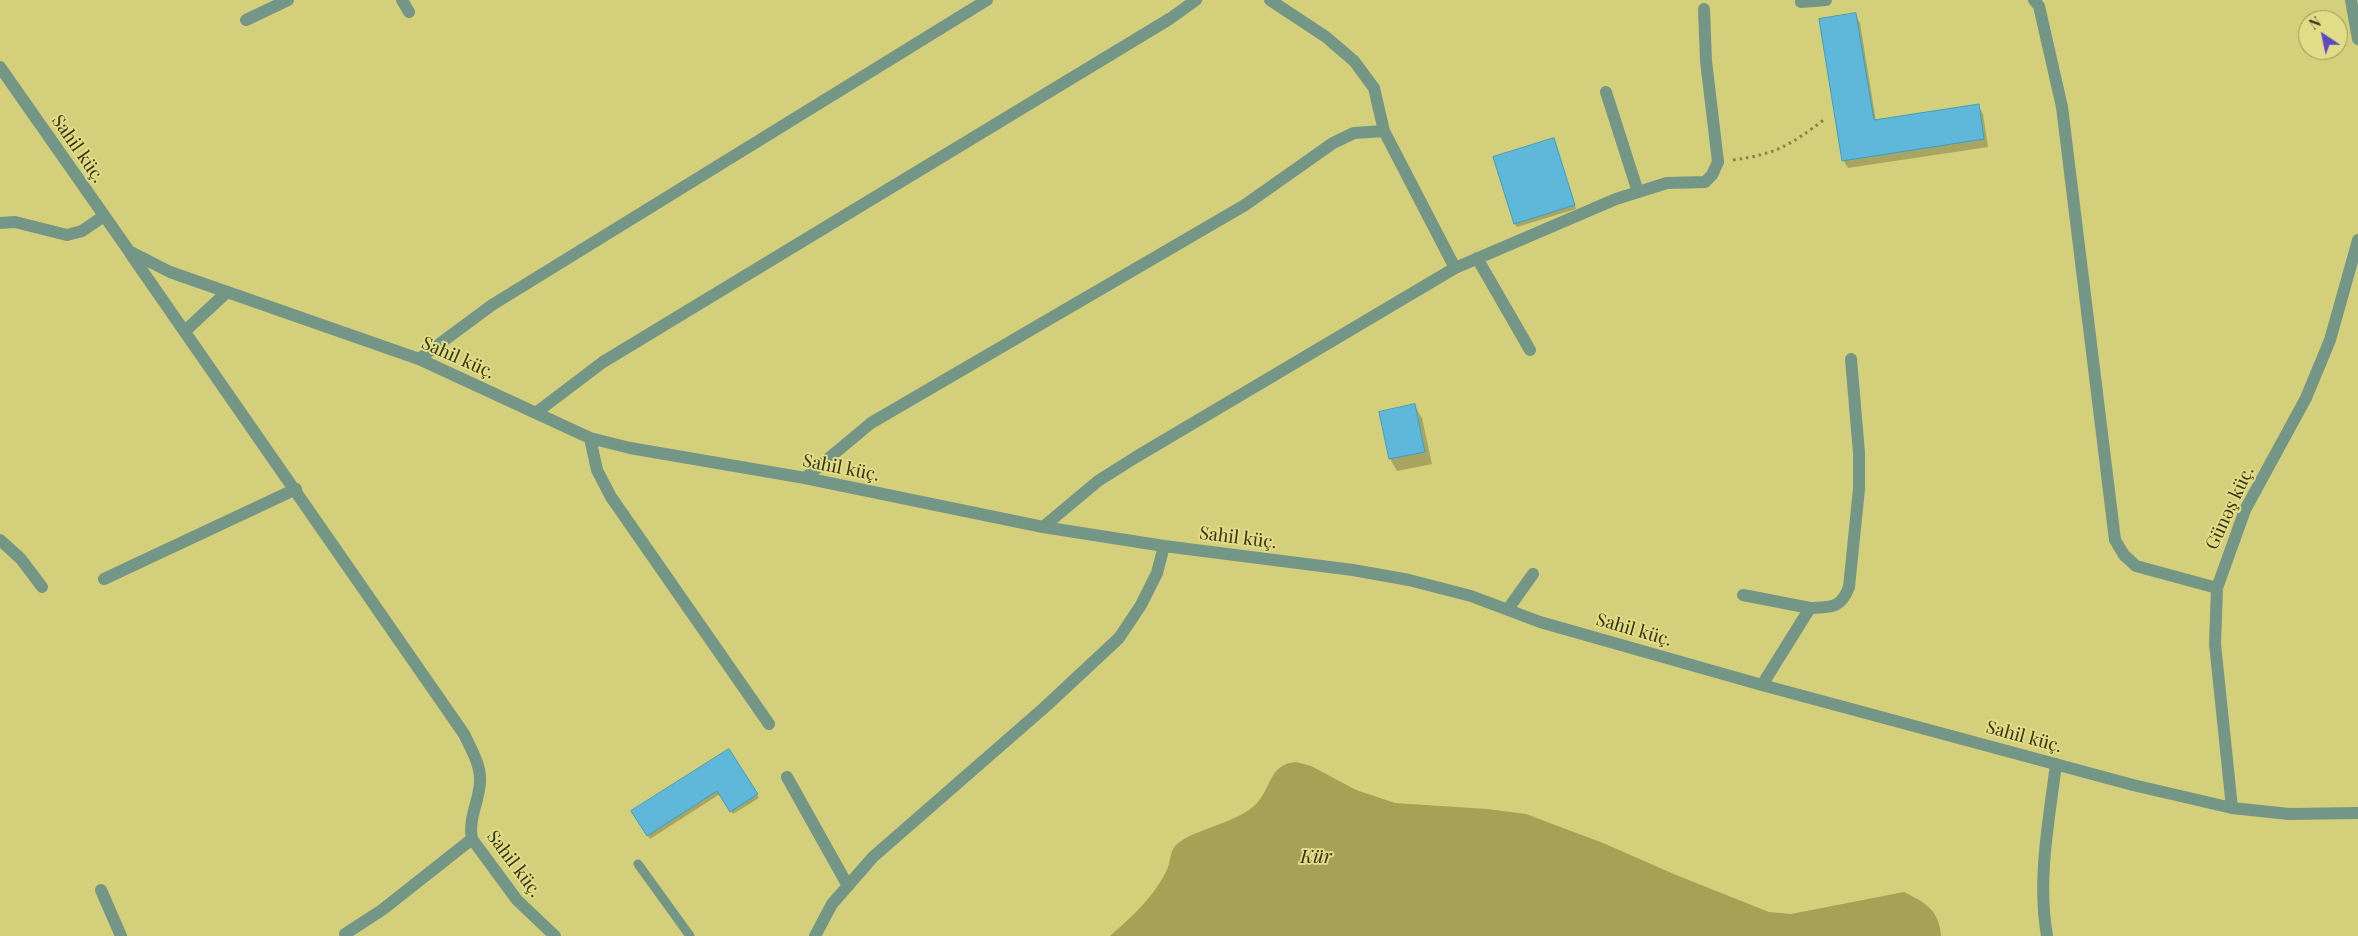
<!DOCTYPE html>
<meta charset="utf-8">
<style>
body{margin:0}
#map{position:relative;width:2358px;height:936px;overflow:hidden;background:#d3cf7b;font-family:"Playfair Display",serif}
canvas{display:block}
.north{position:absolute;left:2298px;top:10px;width:50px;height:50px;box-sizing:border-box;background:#e0dc88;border:1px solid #9c9958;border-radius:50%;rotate:326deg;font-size:14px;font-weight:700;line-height:20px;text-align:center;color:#363410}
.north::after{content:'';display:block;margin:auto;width:18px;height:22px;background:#5d48c0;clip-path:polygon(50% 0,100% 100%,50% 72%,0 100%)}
</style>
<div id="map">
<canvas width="2358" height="936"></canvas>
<div class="north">N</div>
</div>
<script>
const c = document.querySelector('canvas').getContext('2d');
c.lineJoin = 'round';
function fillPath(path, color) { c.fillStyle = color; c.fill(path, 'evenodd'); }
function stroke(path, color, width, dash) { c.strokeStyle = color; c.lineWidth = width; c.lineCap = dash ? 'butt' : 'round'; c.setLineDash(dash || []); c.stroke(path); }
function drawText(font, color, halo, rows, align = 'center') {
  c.font = font + ' "Playfair Display",serif'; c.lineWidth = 4; c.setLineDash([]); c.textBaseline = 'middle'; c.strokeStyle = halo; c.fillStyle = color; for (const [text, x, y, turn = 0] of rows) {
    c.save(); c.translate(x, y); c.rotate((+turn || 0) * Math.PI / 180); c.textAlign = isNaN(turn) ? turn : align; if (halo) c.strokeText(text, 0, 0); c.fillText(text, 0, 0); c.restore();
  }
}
fillPath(new Path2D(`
 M1296,762L1311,766L1356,790L1395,803L1487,809L1526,814L1603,843L1676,875L1769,912L1791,914L1904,892C1926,903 1939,910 1941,936H1110C1127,921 1144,906 1157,887C1161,881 1166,873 1168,867C1171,859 1170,851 1176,845C1193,829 1232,825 1254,806C1272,790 1268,764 1296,762Z`), '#a5a155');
fillPath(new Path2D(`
 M1855,14L1860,23L1876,121L1978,105L1983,114L1988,147L1848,168L1843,160Z
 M1554,139L1576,209L1517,227L1515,224Z
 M1414,405L1422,418L1432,464L1397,471L1390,459L1380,413Z
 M728,750L759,798L733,814L720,794L650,839L633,812Z`), '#0003');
const building = new Path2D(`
 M1856,13L1874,120L1979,104L1984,139L1842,161L1819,19Z
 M1554,138L1575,205L1514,224L1493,157Z
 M1415,404L1425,452L1389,459L1379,412Z
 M729,749L758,794L730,812L717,791L647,836L631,811Z`);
fillPath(building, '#5fb7da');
stroke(building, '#3a9fc3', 1);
stroke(new Path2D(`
 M1733,160C1777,154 1790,145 1825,119`), '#868346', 3, [2.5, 4]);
stroke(new Path2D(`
 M638,864L690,936`), '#749687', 9);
stroke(new Path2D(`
 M402,0L409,12
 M1270,0L1326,37L1354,61L1374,88L1384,131L1455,268
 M2034,0L2039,6L2062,107L2115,540L2124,555L2136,566L2217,588
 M2351,0L2358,39
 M1801,2L1826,0
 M246,20L288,0
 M0,67L129,251L170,272L419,359L590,438L630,448L805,478L1043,527L1164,546L1353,570L1409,580L1471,596L1540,622L1762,685L2133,785L2232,808L2289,814L2358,813
 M1606,92L1638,192
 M0,223L15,222L67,235L82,231L104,216
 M130,253L464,734C471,749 481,765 480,782C479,802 468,818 472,839L517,900L555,936
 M1477,258L1530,350
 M185,331L227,292
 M419,359L492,305L987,0
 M537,412L603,362L1171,18L1196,0
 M590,438L597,470L611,497L769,724
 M805,478L871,423L1245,205L1333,143L1354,133L1384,131
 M1043,527L1098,481L1136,457L1455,268L1616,199L1667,183L1705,182L1712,175L1718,162L1706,61L1704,9
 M0,540L21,559L42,587
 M104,579L296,489
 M1743,595L1810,608
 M1508,609L1533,574
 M1762,685L1810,608C1830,607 1841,609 1849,587L1859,489V453L1851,359
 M787,777L848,886
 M2232,808L2215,644L2217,588L2245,510L2306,398L2330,340L2358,240
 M101,890L121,936
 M345,934L382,910L472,839
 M815,936L832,904L873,857L1045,707L1119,638L1141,605L1157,573L1164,546
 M2047,936C2037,879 2049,821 2056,764`), '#749687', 12);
drawText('18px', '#363410', '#e0dc88', [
 ["Sahil küç.",78,149,55],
 ["Sahil küç.",458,358,24],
 ["Sahil küç.",841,468,11],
 ["Günəş küç.",2230,508,-65],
 ["Sahil küç.",1238,538,7],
 ["Sahil küç.",1634,630,16],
 ["Sahil küç.",2024,737,15],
 ["Sahil küç.",514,864,53]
]);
drawText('italic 19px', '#32300e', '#e0dc88', [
 ["Kür",1316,857]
]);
</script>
